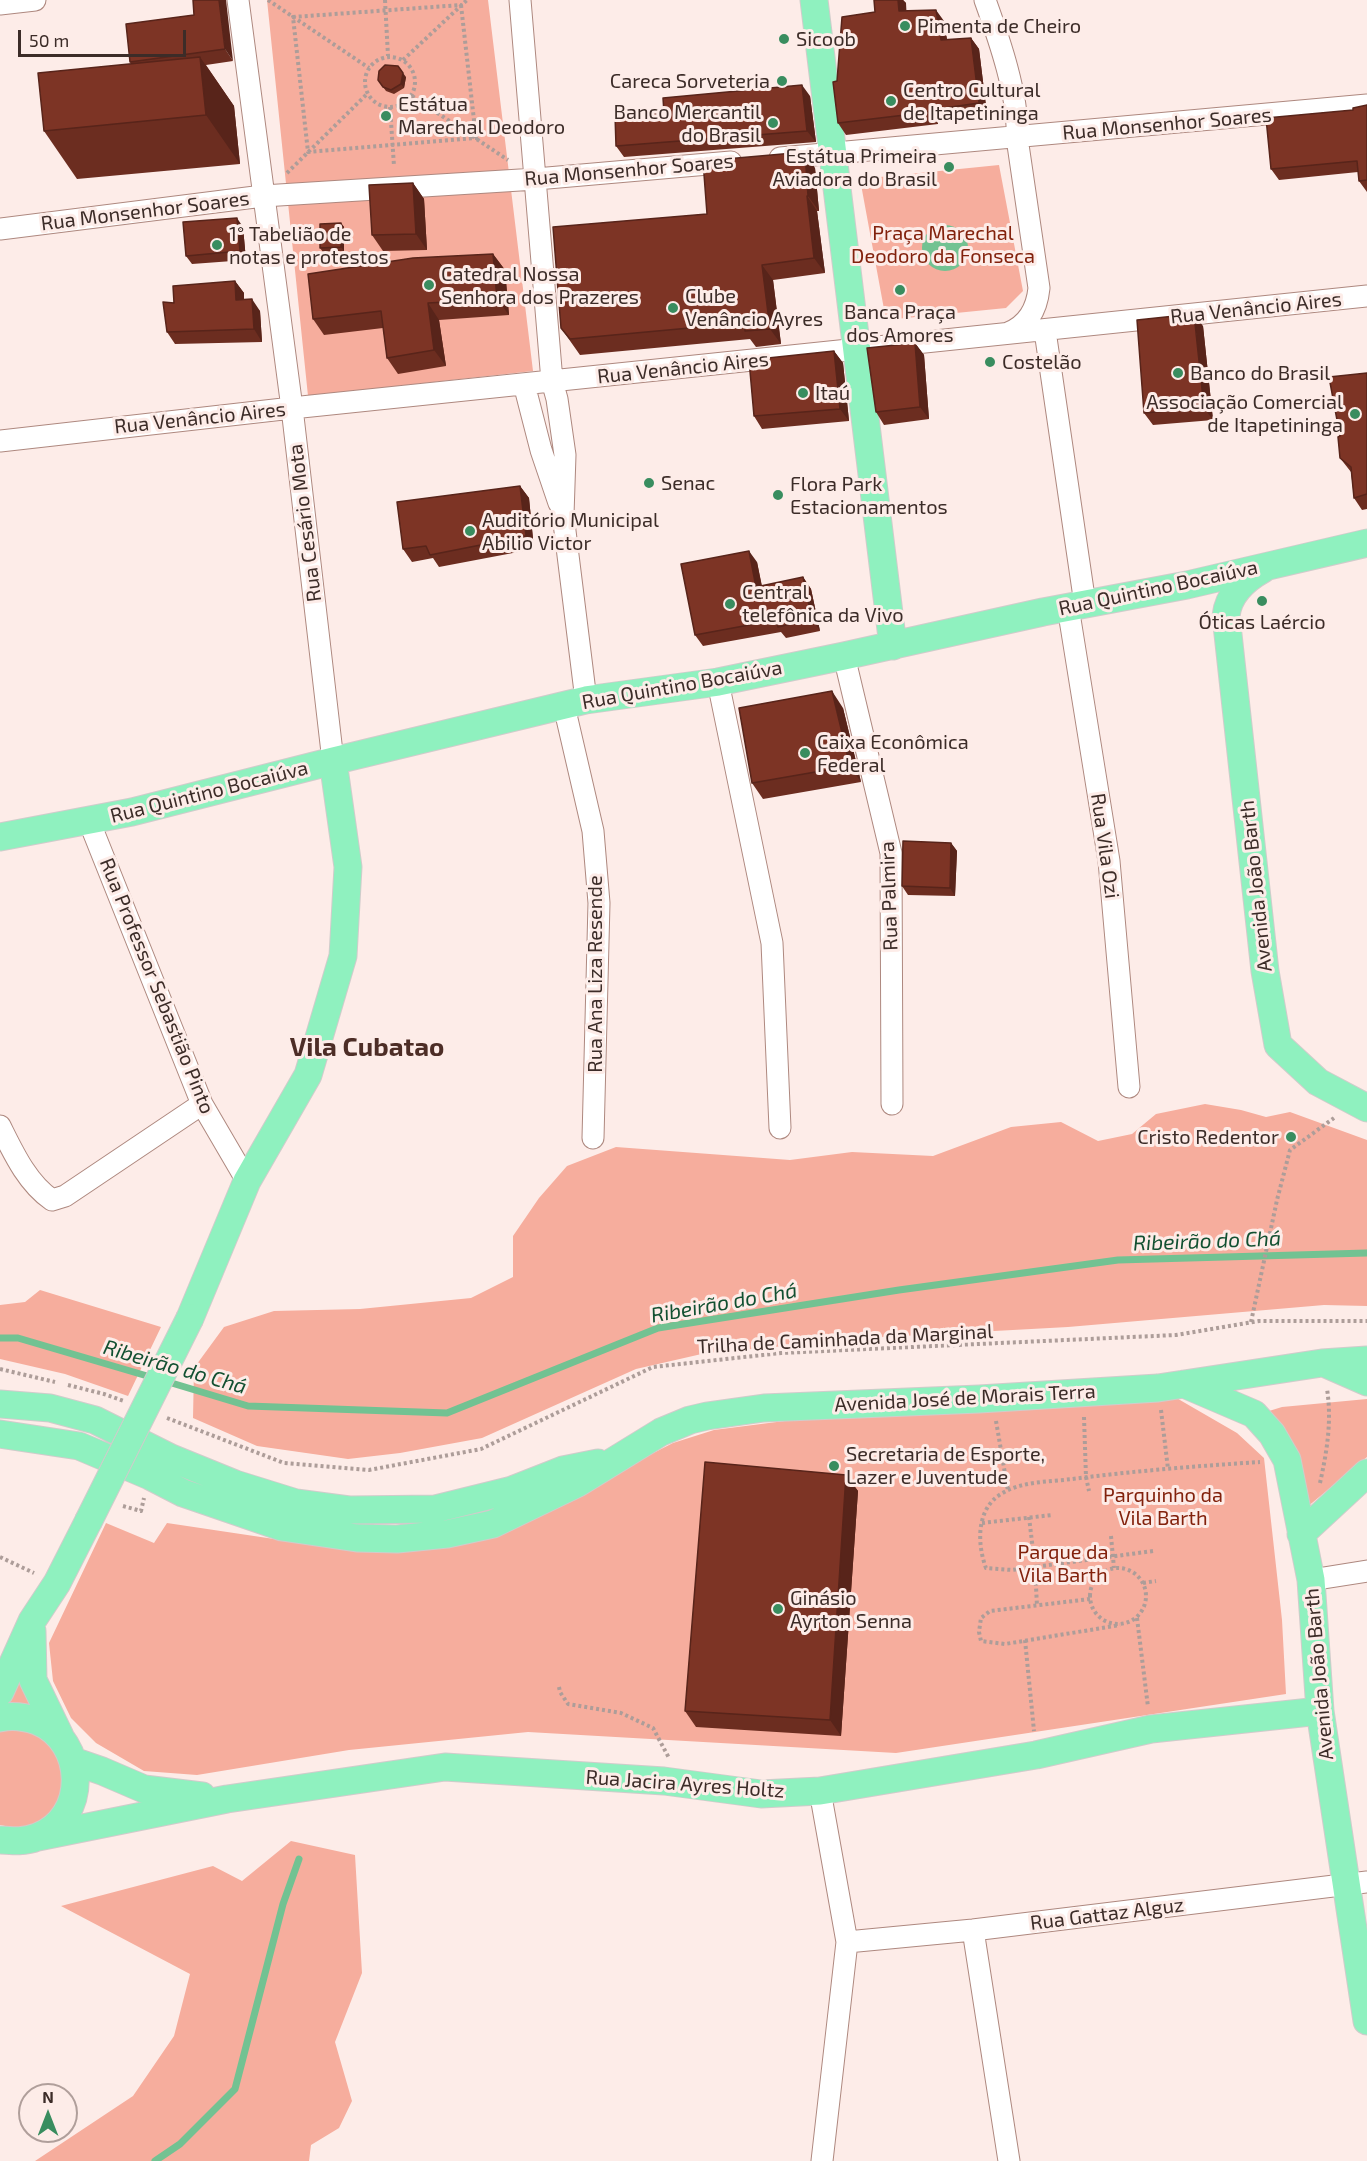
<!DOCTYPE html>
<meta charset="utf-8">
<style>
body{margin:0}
#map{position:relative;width:1367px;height:2161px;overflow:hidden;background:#fdece8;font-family:"Exo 2",sans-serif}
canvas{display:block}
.north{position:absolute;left:18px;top:2083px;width:60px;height:60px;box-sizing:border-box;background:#fdece8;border:2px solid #b09f9b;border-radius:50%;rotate:0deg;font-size:16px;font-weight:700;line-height:24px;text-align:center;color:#3c2c28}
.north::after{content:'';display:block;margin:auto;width:21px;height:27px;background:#398d5f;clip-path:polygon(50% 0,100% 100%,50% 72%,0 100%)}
.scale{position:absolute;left:18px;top:30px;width:168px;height:27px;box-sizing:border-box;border:3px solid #3c2c28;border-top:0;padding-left:8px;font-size:18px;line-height:21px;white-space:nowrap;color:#3c2c28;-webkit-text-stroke:4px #fdece8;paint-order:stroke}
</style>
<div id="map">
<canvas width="1367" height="2161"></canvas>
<div class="north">N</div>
<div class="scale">50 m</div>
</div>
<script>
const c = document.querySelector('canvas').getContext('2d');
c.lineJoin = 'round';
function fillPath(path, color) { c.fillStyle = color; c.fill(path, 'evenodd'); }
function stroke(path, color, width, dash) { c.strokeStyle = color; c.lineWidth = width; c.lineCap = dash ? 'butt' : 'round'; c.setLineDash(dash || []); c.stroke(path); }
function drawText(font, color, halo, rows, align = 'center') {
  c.font = font + ' "Exo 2",sans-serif'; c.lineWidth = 6; c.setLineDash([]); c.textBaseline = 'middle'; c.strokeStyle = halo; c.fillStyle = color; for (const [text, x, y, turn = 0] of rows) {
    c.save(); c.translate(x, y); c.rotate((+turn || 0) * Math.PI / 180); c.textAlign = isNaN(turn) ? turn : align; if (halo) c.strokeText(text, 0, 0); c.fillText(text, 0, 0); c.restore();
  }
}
fillPath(new Path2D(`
 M267,0H488L533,371L308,396Z
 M999,165L1023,291L1006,308L886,320L860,179Z
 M1205,1104L1241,1110L1266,1117L1290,1112L1367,1140V1306L1324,1305L1068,1327L829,1340L775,1347L706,1353L636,1369L482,1438L400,1453L348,1459L257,1446L193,1418L194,1368L224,1327L274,1311L360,1309L471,1298L513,1277V1236L539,1198L567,1166L616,1147L790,1160L852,1152L933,1156L1011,1127L1061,1122L1098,1141L1132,1134L1156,1114Z
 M40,1290L161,1327L128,1396L65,1374L0,1359V1305L25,1302Z
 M1173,1396L1237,1433L1264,1458L1282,1620L1286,1694L896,1753L528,1732L349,1750L197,1775L144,1771L96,1743L71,1718L53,1681L49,1643L106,1523L154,1543L167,1523L341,1549L496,1533L673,1443L714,1430L902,1406Z
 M1367,1399V1457L1306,1508L1269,1411L1282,1407Z
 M24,1659L34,1709L1,1710Z
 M0,1727L41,1732L65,1762L61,1802L42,1821L29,1826L16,1828L0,1825Z
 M291,1841L355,1855L362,1973L335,2042L352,2101L339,2128L311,2145L309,2161H35L133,2096L174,2036L190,1974L61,1906L213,1866L242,1881Z`), '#f6ad9d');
fillPath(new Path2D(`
 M922 248a23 23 0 1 1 46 0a23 23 0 1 1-46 0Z`), '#72c292');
stroke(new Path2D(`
 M0,1338H18L154,1378
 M165,1381L248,1406L447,1413L658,1328L899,1290L1118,1260L1367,1253
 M155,2161L180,2144L235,2089L283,1904L299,1859`), '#72c292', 7);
const minor = new Path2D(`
 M238,0L292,408L333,761
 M520,0L552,381L557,399L565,455L563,515L586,700
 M985,0C999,39 1019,96 1017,138L1039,288C1037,308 1029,325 1008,333
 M0,4L35,0
 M780,158L1367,105
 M0,229L263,196L536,179L731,162
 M1045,331L1085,604
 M524,384L541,450L559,503
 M0,441L292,408L1367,296
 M1068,607L1109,861L1129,1087
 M844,656L891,853L892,1104
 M718,682L772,943L780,1128
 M564,706L593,831L599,903L593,1138
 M89,821L202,1104L247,1181
 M0,1126C13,1152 27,1183 52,1200L65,1196L202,1104
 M1311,1580L1367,1571
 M820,1791L847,1942L822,2161
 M973,1930L1009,2161
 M847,1942L973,1930L1367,1882`);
const major = new Path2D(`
 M814,0L893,646
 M1263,569C1245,579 1228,595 1226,616L1265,971L1278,1045L1318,1082L1367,1108
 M0,837L132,812L333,761L586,700L718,682L844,656L1043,612L1187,585L1367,543
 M190,1318L247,1181L308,1075L343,956L348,867L333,761
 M1326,1364L1367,1382
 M1184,1384L1254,1414L1272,1434L1287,1460L1311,1580L1320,1711L1367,2021
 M0,1404L50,1408L95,1420L171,1458L235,1484L296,1503L349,1510L435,1509L512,1490L563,1470L598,1463
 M0,1434L79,1446L150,1476L183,1493L282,1527L357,1538L397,1539L447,1534L493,1524L578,1483L661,1432L690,1420L707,1416L764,1408L979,1399L1158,1388L1322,1363L1367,1360
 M1301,1534L1367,1473
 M32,1631L33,1680L60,1736
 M0,1692L32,1621L57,1583L88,1522
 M0,1718C12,1715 25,1717 37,1721C87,1741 89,1818 37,1837C25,1842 13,1841 0,1840
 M73,1761L102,1771L144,1789L202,1796
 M38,1837L227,1799L445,1767L664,1781L761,1794L820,1791L1036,1755L1151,1729L1320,1711`);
stroke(minor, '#ae887f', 23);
stroke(major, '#d0cccb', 29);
stroke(new Path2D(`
 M268,0L369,68
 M385,0L388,56
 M461,5L476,138L308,152L293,17Z
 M365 82a25 25 0 1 1 50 0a25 25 0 1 1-50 0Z
 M403,60L467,0
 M412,96L508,160
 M390,107L394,166
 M287,173L367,94
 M1251,1322L1277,1200L1290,1150L1334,1118
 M0,1369L55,1382
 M68,1385L104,1394L124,1401
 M1161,1410L1168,1469
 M1084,1417L1086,1477L1089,1491
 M167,1418L284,1463L369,1470L481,1449L653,1367L781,1353L1176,1335L1259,1321H1367
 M996,1421L1008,1491
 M1320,1483C1327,1451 1332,1421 1327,1389
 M123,1506L141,1511L144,1498
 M1029,1517L1035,1567L1037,1606
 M982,1523L1052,1515
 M1111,1536L1114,1568
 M1153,1551L1012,1570L986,1568C977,1544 976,1509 1001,1494C1021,1481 1049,1482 1072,1479C1134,1471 1197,1466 1260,1462
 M0,1557L34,1573
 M1090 1596a28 28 0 1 1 56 0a28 28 0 1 1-56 0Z
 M1143,1583L1156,1581
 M1090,1599L990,1611L981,1618L979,1632L981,1641L1005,1644L1120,1625
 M1137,1618L1148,1707
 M1025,1640L1034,1731
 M559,1687L560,1692L568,1704L621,1713L653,1728L669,1758`), '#ad9d99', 4, [3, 3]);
stroke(minor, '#fff', 21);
stroke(major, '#8ff1bf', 27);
const majorBridge = new Path2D(`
 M88,1522L190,1318`);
stroke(majorBridge, '#d0cccb', 29, []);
stroke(majorBridge, '#8ff1bf', 27);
fillPath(new Path2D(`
 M193,0L233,61L206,65L234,106L240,164L77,179L44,131L131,64L130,62L194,15Z
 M874,0H903L906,3V11L944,21L947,40L971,38L979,49L987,114L938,122V124L846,135L838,123L837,81L875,12Z
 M406,77L404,88L394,94L386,91L378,80Z
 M810,96L816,142L624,157L616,146L664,113Z
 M1367,105V192L1359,181L1358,172L1279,180L1271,169L1353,110Z
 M815,168L819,211H817L825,273L773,280L781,344L756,347L750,339L580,355L561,328Z
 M413,183L424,199L427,250L383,251L372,235Z
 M341,223L344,227V251L323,252L320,248Z
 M243,227L246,260L192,264L186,256Z
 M493,254L505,270L509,315L439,320L446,366L398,374L387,358L383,328L324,335L313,319Z
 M235,281L244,293V300L260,311L262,342L175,344L167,332L174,303Z
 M1203,326L1213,420L1153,425L1144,413Z
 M915,343L924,355L929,419L884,425L876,412Z
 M834,351L843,363L849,421L762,429L754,416Z
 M1367,373V509L1362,510L1354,498L1351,472L1340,458V436Z
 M520,486L529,498L534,549L439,567L433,558L412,562L403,549Z
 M757,562L762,586L803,577L811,589L820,631L786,638L781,632L703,646L695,635Z
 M843,708L861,782L763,799L752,783Z
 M951,843L957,851L955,896L908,895L902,886Z
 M846,1475L858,1491L841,1736L696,1727L685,1711Z`), '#6c2d20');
fillPath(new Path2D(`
 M219,0H226L233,61L225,49Z
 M898,0H903L906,3L907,22L899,11Z
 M936,10L944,21L949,52L941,40Z
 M971,38L979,49L987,114L979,103Z
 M200,57L234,106L240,164L206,115Z
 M403,73L406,77L404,88L401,84Z
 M802,85L810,96L816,142L807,131Z
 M930,110L938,122V124L930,112Z
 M805,152L815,168L819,211L808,196Z
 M413,183L424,199L427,250L416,234Z
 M807,196L817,211L825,273L814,258Z
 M237,218L243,227L246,260L240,251Z
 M341,223L344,227V251L341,247Z
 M493,254L505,270L509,315L497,299Z
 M762,265L773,280L781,344L770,329Z
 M235,281L244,293V313L236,300Z
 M252,299L260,311L262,342L254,329Z
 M428,303L439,320L446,366L434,350Z
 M1194,314L1203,326L1213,420L1204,408Z
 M915,343L924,355L929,419L920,407Z
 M834,351L843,363L849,421L840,409Z
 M520,486L529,498L534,549L526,536Z
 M749,551L757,562L764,598L756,587Z
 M803,577L811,589L820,631L812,619Z
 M832,691L843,708L861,782L850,766Z
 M951,843L957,851L955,896L950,888Z
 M846,1475L858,1491L841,1736L830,1720Z`), '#58241a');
const building = new Path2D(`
 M193,0H219L225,49L130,62L126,24L194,15Z
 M874,0H898L899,11L936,10L941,40L971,38L979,103L930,110V112L838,123L833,82L837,81L842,17L875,12Z
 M200,57L206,115L44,131L38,73Z
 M385,65L398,66L403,73L401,84L391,90L383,87L378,80L379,71Z
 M802,85L807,131L616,146L615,115L664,113L663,98Z
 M1367,105V180L1359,181L1357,161L1271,169L1266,118L1353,110V108Z
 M805,152L808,196H807L814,258L762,265L770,329L745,331L744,323L570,339L561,328L553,227L707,214L703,161Z
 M413,183L416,234L372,235L369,185Z
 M237,218L240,251L186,256L183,222Z
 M341,223V247L320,248V224Z
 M493,254L497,299L428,303L434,350L387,358L381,311L313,319L308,274L413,258Z
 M235,281L236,300L252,299L254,329L167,332L163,302L174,303L173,286Z
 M1194,314L1204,408L1144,413L1137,320Z
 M915,343L920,407L876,412L867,348Z
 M834,351L840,409L754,416L749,360Z
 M1367,373V494L1354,498L1351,467L1340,458L1338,437L1340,436L1329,377Z
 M520,486L526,536L430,555L426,546L403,549L397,502Z
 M749,551L756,587L803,577L812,619L778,627L776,620L695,635L681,564Z
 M832,691L850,766L752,783L739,708Z
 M903,841L951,843L950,888L902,886Z
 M705,1462L846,1475L830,1720L685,1711Z`);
fillPath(building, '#7d3425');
stroke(building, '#58241a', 1.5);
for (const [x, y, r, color] of [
 [905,26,6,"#398d5f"],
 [784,39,6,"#398d5f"],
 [782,81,6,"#398d5f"],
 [891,101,6,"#398d5f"],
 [386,116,6,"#398d5f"],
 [773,123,6,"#398d5f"],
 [949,167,6,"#398d5f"],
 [217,245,6,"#398d5f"],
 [429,285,6,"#398d5f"],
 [900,290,6,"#398d5f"],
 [673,308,6,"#398d5f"],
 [990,362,6,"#398d5f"],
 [1178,373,6,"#398d5f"],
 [803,393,6,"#398d5f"],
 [1355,414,6,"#398d5f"],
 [649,483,6,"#398d5f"],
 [778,495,6,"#398d5f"],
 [470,531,6,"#398d5f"],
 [1262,601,6,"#398d5f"],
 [730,604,6,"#398d5f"],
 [805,753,6,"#398d5f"],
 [1291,1137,6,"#398d5f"],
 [834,1466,6,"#398d5f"],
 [778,1609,6,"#398d5f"]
]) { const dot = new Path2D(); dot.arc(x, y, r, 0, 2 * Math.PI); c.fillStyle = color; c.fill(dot); stroke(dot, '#fdece8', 2); }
drawText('20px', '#3c2c28', '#fdece8', [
 ["Pimenta de Cheiro",917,26],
 ["Sicoob",796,39],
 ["Careca Sorveteria",770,81,"right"],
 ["Centro Cultural",903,90],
 ["de Itapetininga",903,113],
 ["Estátua",398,104],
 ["Marechal Deodoro",398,127],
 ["Banco Mercantil",761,112,"right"],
 ["do Brasil",761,135,"right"],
 ["Estátua Primeira",937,156,"right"],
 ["Aviadora do Brasil",937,179,"right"],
 ["1° Tabelião de",229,234],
 ["notas e protestos",229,257],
 ["Catedral Nossa",441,274],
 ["Senhora dos Prazeres",441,297],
 ["Clube",685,296],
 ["Venâncio Ayres",685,319],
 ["Banca Praça",900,312,"center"],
 ["dos Amores",900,335,"center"],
 ["Costelão",1002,362],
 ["Banco do Brasil",1190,373],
 ["Itaú",815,393],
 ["Associação Comercial",1343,402,"right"],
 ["de Itapetininga",1343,425,"right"],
 ["Senac",661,483],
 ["Flora Park",790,484],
 ["Estacionamentos",790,507],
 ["Auditório Municipal",482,520],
 ["Abilio Victor",482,543],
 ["Central",742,592],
 ["telefônica da Vivo",742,615],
 ["Óticas Laércio",1262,622,"center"],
 ["Caixa Econômica",817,742],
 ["Federal",817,765],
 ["Cristo Redentor",1279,1137,"right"],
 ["Secretaria de Esporte,",846,1454],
 ["Lazer e Juventude",846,1477],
 ["Ginásio",790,1598],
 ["Ayrton Senna",790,1621]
], 'left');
drawText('20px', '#3c2c28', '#fdece8', [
 ["Rua Monsenhor Soares",1167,124,-5],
 ["Rua Monsenhor Soares",629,170,-5],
 ["Rua Monsenhor Soares",145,211,-7],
 ["Rua Venâncio Aires",1256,308,-6],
 ["Rua Venâncio Aires",683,368,-6],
 ["Rua Venâncio Aires",200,418,-6],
 ["Rua Cesário Mota",305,523,-97],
 ["Rua Quintino Bocaiúva",1158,588,-12],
 ["Rua Quintino Bocaiúva",682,685,-10],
 ["Rua Quintino Bocaiúva",209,792,-14],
 ["Rua Vila Ozi",1105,846,82],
 ["Avenida João Barth",1256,886,-96],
 ["Rua Palmira",889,896,-92],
 ["Rua Ana Liza Resende",595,974,-90],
 ["Rua Professor Sebastião Pinto",157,986,68],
 ["Trilha de Caminhada da Marginal",845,1339,-3],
 ["Avenida José de Morais Terra",965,1398,-3],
 ["Avenida João Barth",1319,1674,-95],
 ["Rua Jacira Ayres Holtz",685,1784,4],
 ["Rua Gattaz Alguz",1107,1914,-7]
]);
drawText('20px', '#82210c', '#fdece8', [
 ["Praça Marechal",943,233],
 ["Deodoro da Fonseca",943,256],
 ["Parquinho da",1163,1495],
 ["Vila Barth",1163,1518],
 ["Parque da",1063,1552],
 ["Vila Barth",1063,1575]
]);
drawText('italic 21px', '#125031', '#fdece8', [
 ["Ribeirão do Chá",1207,1241,-2],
 ["Ribeirão do Chá",724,1303,-10],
 ["Ribeirão do Chá",175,1367,16]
]);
drawText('bold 26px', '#4d2d26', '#fdece8', [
 ["Vila Cubatao",367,1047]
]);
</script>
